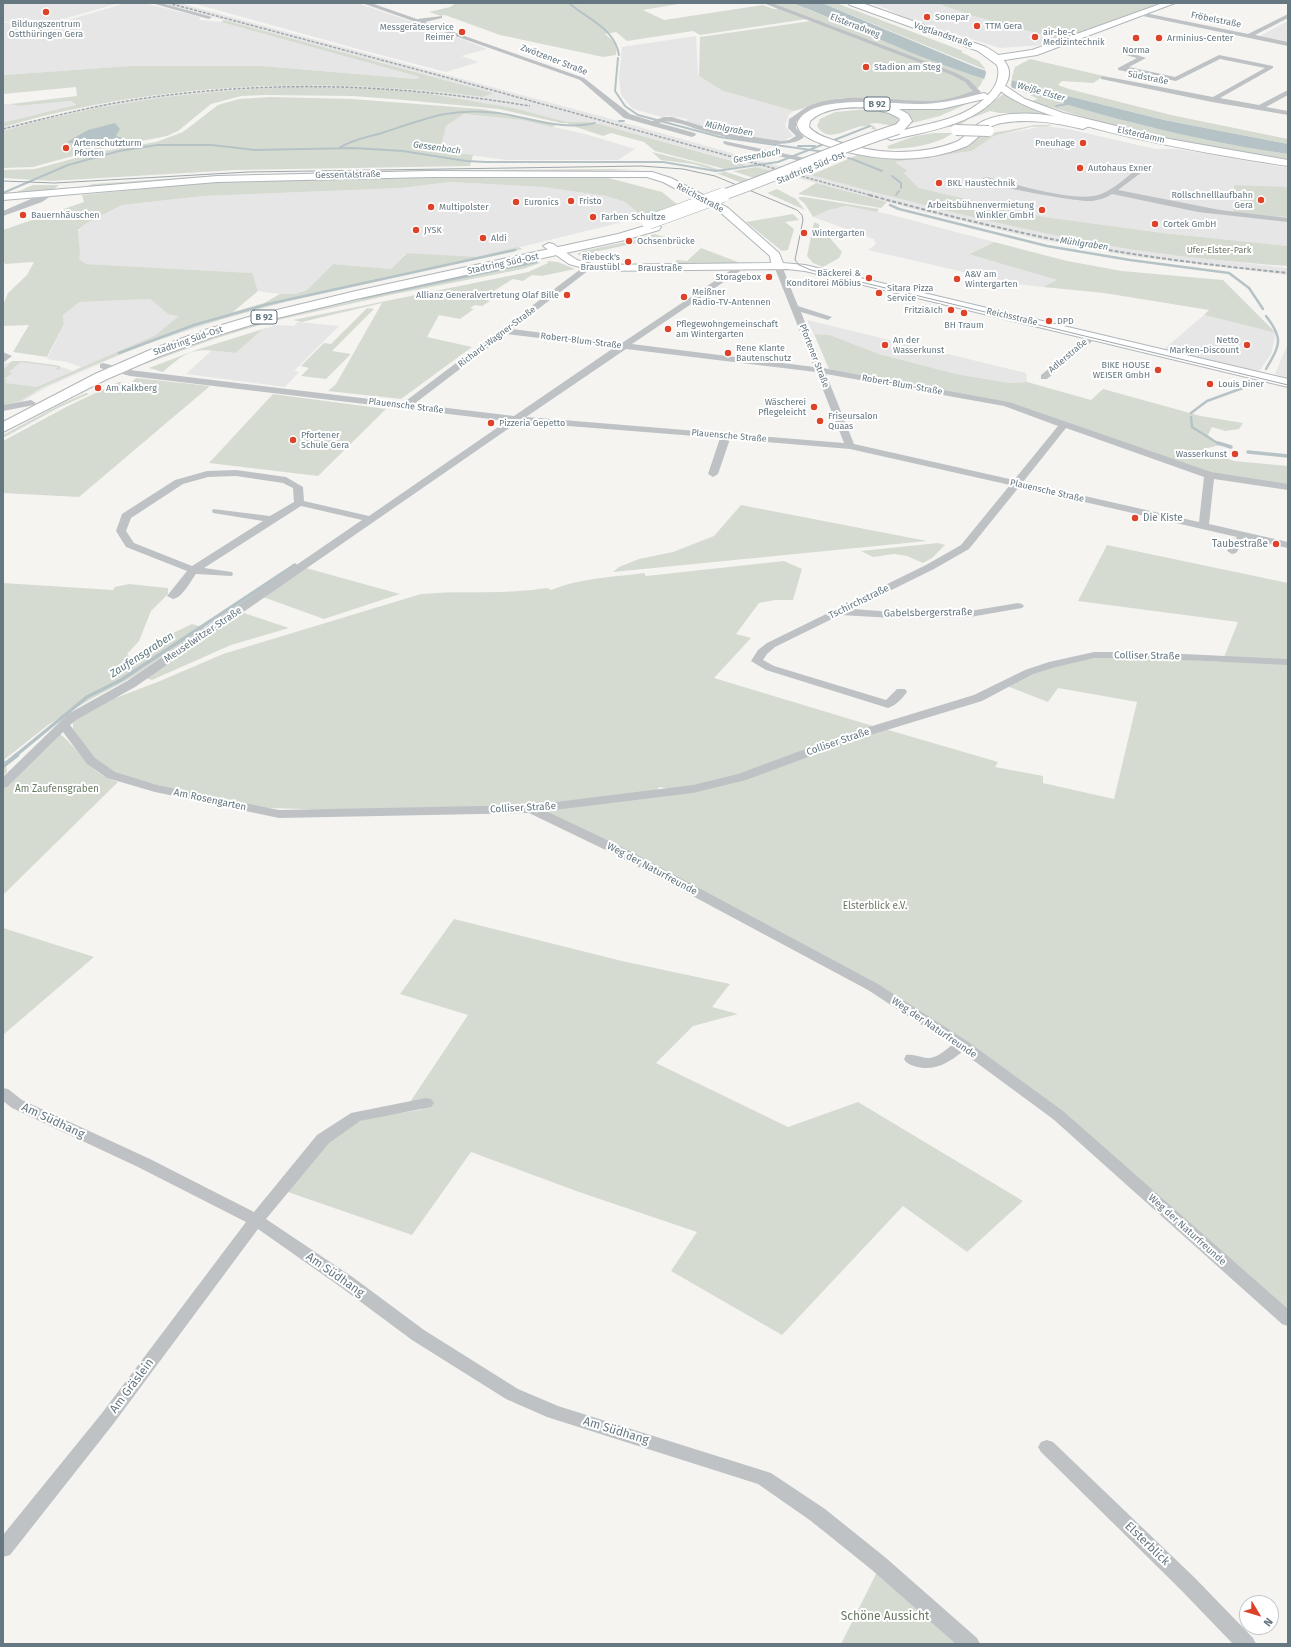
<!DOCTYPE html>
<meta charset="utf-8">
<style>
body{margin:0}
#map{position:relative;width:1291px;height:1647px;overflow:hidden;background:#f5f4f1;font-family:"Fira Sans",sans-serif}
canvas{display:block}
.frame{position:absolute;inset:0;border:4px solid #657781;pointer-events:none}
.north{position:absolute;left:1239px;top:1595px;width:40px;height:40px;box-sizing:border-box;background:#fff;border:1px solid #c1c9cd;border-radius:50%;rotate:128deg;font-size:11px;font-weight:700;line-height:16px;text-align:center;color:#657781}
.north::after{content:'';display:block;margin:auto;width:14px;height:18px;background:#dc4329;clip-path:polygon(50% 0,100% 100%,50% 72%,0 100%)}
</style>
<div id="map">
<canvas width="1291" height="1647"></canvas>
<div class="frame"></div>
<div class="north">N</div>
</div>
<script>
const c = document.querySelector('canvas').getContext('2d');
c.lineJoin = 'round';
function fillPath(path, color) { c.fillStyle = color; c.fill(path, 'evenodd'); }
function stroke(path, color, width, dash) { c.strokeStyle = color; c.lineWidth = width; c.lineCap = dash ? 'butt' : 'round'; c.setLineDash(dash || []); c.stroke(path); }
function drawText(font, color, halo, rows, align = 'center') {
  c.font = font + ' "Fira Sans",sans-serif'; c.lineWidth = 4; c.setLineDash([]); c.textBaseline = 'middle'; c.strokeStyle = halo; c.fillStyle = color; for (const [text, x, y, turn = 0] of rows) {
    c.save(); c.translate(x, y); c.rotate((+turn || 0) * Math.PI / 180); c.textAlign = isNaN(turn) ? turn : align; if (halo) c.strokeText(text, 0, 0); c.fillText(text, 0, 0); c.restore();
  }
}
fillPath(new Path2D(`
 M3,3H119L32,28L3,21Z
 M126,3H144L201,17L199,20L221,22L421,77L416,79L262,66H130L3,75V22L34,30Z
 M161,3H179L611,119L763,162L1019,227L1163,254L1288,268V275L1129,256L1033,238L920,211L591,122H567L514,108L425,93L380,89L307,87L203,93L109,106L55,117L3,131V127L8,126L104,104L161,95L219,90L298,85L350,86L407,88L483,97L492,93Z
 M192,3H357L457,37L487,49L461,56L479,62L446,72L358,49Z
 M871,3H936L970,15L1061,40L1043,45L1000,48L907,19L887,9Z
 M1288,21V42L1260,36Z
 M696,36L698,75L723,91L794,111L789,114L785,126L793,136L783,141L717,132L685,122L688,119L668,116L662,117L633,109L621,95L619,78L622,47Z
 M71,101L76,106L3,123V104H10L18,106Z
 M464,114L522,120L585,134L635,149L618,160H507L439,151L446,126Z
 M1044,126L1068,129L1155,149H1177L1288,168V246L1163,233L1045,217L919,188L904,173L908,171L895,162L972,151L994,136Z
 M450,182L543,187L606,196L625,202L643,217L476,258L406,253L391,269L333,264L307,290L295,294H280L258,291L251,273L86,264L79,259L78,231L87,223L122,205L204,196L402,188Z
 M846,206L888,214L994,242L970,253L1057,280L1043,287L1016,284L868,250L876,244L874,239L813,217L829,210Z
 M150,299L168,314L236,315L135,348L47,387L23,401L3,407V365L5,363L24,361L56,365L73,371L81,367L67,362L47,359L64,324L63,315L80,302Z
 M1204,315L1276,333L1271,354L1260,370L1257,371L1164,349Z
 M807,320L1026,373L1027,382L1010,383L956,374L879,354L830,335L814,334Z
 M298,322L339,326L294,371L299,372L285,387L186,374L212,350L236,353L263,329L277,325L294,326Z
 M1288,343V379L1275,374Z`), '#e5e6e5');
fillPath(new Path2D(`
 M456,3H684L643,10L664,20L763,5L774,9H778L765,3H792L951,67L984,78L980,86L968,95L947,100L923,102L870,98H839L794,111L723,91L699,76L700,37L811,21L807,19L700,35L693,31L627,41L616,32L605,34L617,44L616,55L603,57L500,35L445,15L441,16L429,12L450,7Z
 M822,3H836L963,51L961,52L979,61L986,70Z
 M936,3H1161L1061,40L970,15Z
 M224,20L459,84L493,93L483,97C326,76 155,82 3,127V123L6,122L76,105L71,101L18,106L10,104L77,96L76,87L3,94V75L130,66H262L416,79L420,77L221,22Z
 M1030,59L1104,76L1093,83L1062,81L1058,85L1069,89L1171,115L1288,139V144L1164,120L1028,86L1011,80L1015,67Z
 M307,87L380,89L425,93L514,108L567,122H591L587,124H599L747,165L725,169L655,151L644,142L611,133L603,136L567,124L569,123H561L499,109L404,100L353,96L266,95L241,96L211,104L178,131L167,136L95,150L33,167L3,168V131C102,102 204,89 307,87Z
 M1015,88C1104,117 1195,141 1288,154V159C1203,148 1113,128 1032,101L1038,99Z
 M1003,94L1023,104L1051,114L999,113L990,111L969,119L957,127H934C960,119 981,113 1003,94Z
 M270,97L352,99L482,109L558,124L552,127L522,120L464,114L446,126L440,151L473,155L470,166L236,170L51,181L3,178V170L35,169L98,152L156,142L183,132L218,105L239,99Z
 M965,103L967,104L940,116L908,124L909,121L876,105Z
 M868,109L885,111L898,118V122L893,126C884,124 876,122 869,124L874,126L877,130L871,129L872,127C853,121 831,148 817,126L820,119L835,112Z
 M1035,125H1048L1068,129L1053,126L1031,127L994,136L972,151L895,162L908,171L904,173L919,188L1045,217L1163,233L1288,246V266C1229,262 1170,256 1111,246C1010,228 910,202 811,175L862,153L892,156L969,144L983,134L1004,131Z
 M934,133H953C934,146 911,148 889,149L887,146L915,136Z
 M652,152L705,165L751,180L742,183L716,173H724L693,164L661,160Z
 M756,167L772,171L754,178L733,171Z
 M609,169L640,170L262,176L72,191L93,184L206,176L375,171Z
 M597,175L662,192L678,205L643,217L625,202L606,196L543,187L450,182L402,188L204,196L122,205L87,223L78,230L80,254L79,259L86,264L252,273L258,291L233,312L264,303L280,294H295L307,290L333,264L391,269L407,253L476,257L518,247L523,249L285,302L204,324L155,341L91,366L41,388L20,401L3,405V370L12,361H24L60,366V369L55,370L58,367L21,362L9,372L12,373L4,379L7,380L5,383L37,387L156,335L179,316L168,314L150,299L80,302L63,315L64,324L47,357L13,352L29,325L3,326V305L8,293L27,275L34,262L5,264L3,259V230L84,202L82,195L224,181Z
 M816,183L887,202L881,208L798,194Z
 M33,185H59L52,191L12,194Z
 M1234,185L1288,187V217L1234,213Z
 M777,189L796,199L805,210L767,193Z
 M800,197H804L879,209L877,212L846,206L829,210L813,217L805,204L798,198Z
 M793,214L799,220L785,222L794,229L788,250L782,251L746,222Z
 M814,222L819,224V228L826,230L830,238L842,252L839,258L823,267L813,263L807,256Z
 M654,234L665,237L599,251L591,255V258L595,259L591,262L577,254L583,251L635,240Z
 M994,242L1067,261L1122,271L1223,280L1276,333L1204,315L1209,310L1104,293L1043,287L1057,280L969,254Z
 M701,248L738,262L735,264L673,265L677,260L687,261Z
 M536,261L540,263L523,269L390,295L269,322L214,339L145,364L151,358L248,324L369,295L430,284Z
 M547,261L558,262L575,269L542,276L532,275L523,281L513,279L492,292H487L483,299L490,301L482,306L475,305L470,308L474,309L460,319L439,315L427,337L472,347L401,399L328,391L336,384L382,303L302,322L293,320L528,272L548,263Z
 M367,308L374,309L332,351L351,354L326,379L301,376L309,368L301,366L324,343L331,344Z
 M263,329L236,353C199,349 192,345 163,372L149,368L199,349Z
 M814,334L830,335L879,354L956,374L1010,383L1027,382L1091,400L1103,389L1201,416L1243,423L1239,429L1225,431L1212,427L1208,435L1220,445L1204,449L1234,461L1288,466V485L1211,473L1007,402L829,369Z
 M136,378L210,386L79,497L3,493V441L68,406L119,382L130,384Z
 M86,393L89,394L60,407L3,438V435L61,404Z
 M273,394L386,409L318,476L209,463Z
 M741,505L927,541L613,572L619,567L639,559L673,552L714,536Z
 M938,543L945,545L932,558L923,563L907,556L894,554L873,557L861,551Z
 M1107,545L1288,583V1315L1016,1077L953,1043L870,989L548,814L551,810L693,792L885,729L998,762L995,767L1043,776V783L1114,799L1137,702L1058,688L1048,702L1007,686L1035,671L1094,657L1162,658L1222,662L1238,622L1078,601Z
 M784,561L802,569L793,600H775L759,603L736,634L751,638L714,678L873,726L728,778C709,782 678,793 660,787L655,791L521,806L338,810L268,808L146,783L109,772L90,756L73,732V721L113,699L160,681L223,654L421,594C464,590 505,595 547,588L551,590C580,578 613,577 644,573L646,576Z
 M306,568L400,594L324,619L263,597Z
 M3,583L113,590L115,587L129,584L168,588V594L151,611L139,641L127,654L133,660L146,655L173,633L192,624L205,628L129,679L91,699L48,725L5,759L7,772L3,776Z
 M241,612L289,628L231,645L152,680L145,678Z
 M60,734C83,753 87,772 118,782L3,895V788Z
 M454,919L622,961L730,984L712,1007L738,1014L693,1026L656,1063L788,1127L858,1102L1023,1201L967,1252L903,1206L782,1335L671,1271L697,1232L579,1192L471,1152L412,1235L285,1191C307,1167 327,1137 356,1123C376,1114 401,1114 423,1109L410,1102L468,1015L400,994Z
 M3,928L94,957L3,1035Z
 M877,1572L958,1644H841Z`), '#d6dbd2');
fillPath(new Path2D(`
 M792,3H822L975,67L1028,86L1164,120L1288,144V154C1174,138 1061,105 952,68C897,49 846,23 792,3Z
 M115,123L120,129L116,136L126,139L85,148H79L76,144L67,142L88,130Z`), '#b6c3c6');
fillPath(new Path2D(`
 M985,68L1012,78L1011,86L1013,89L984,80L986,73Z`), '#f5f4f1');
stroke(new Path2D(`
 M569,3C587,19 615,28 619,55
 M618,58L615,91L625,106L638,115L720,137L825,152
 M1056,106L1073,103
 M619,121H624
 M798,146H815
 M339,148C353,139 369,137 385,132C427,118 453,107 498,113C531,118 562,131 595,123
 M835,155L852,159L882,171
 M892,176L901,183V188
 M3,193L68,165L119,151L157,145H212L255,150L353,148L403,151L466,161L485,162H663L716,171L778,162L870,126
 M896,195L899,191`), '#b6c3c6', 2);
stroke(new Path2D(`
 M890,205L899,209L1047,246L1130,260L1229,273L1249,288L1263,309
 M362,298L536,262
 M1266,316C1284,339 1280,345 1266,369
 M251,325L272,319
 M119,353L194,325L268,304L515,250
 M1191,413L1207,401L1251,385
 M1191,417L1192,427L1219,444`), '#b6c3c6', 2.5);
stroke(new Path2D(`
 M1218,443L1231,447
 M1248,452L1288,456
 M15,756L87,697L121,680L295,565`), '#b6c3c6', 3.5);
stroke(new Path2D(`
 M3,766L17,755`), '#b6c3c6', 4.5);
const secondary = new Path2D(`
 M1163,3H1175L1037,55L998,61L993,58L998,55L1032,50Z
 M1001,83L1025,99L1063,113L1169,139L1288,160V166C1233,158 1026,125 996,86Z
 M430,171L652,172L671,178L728,208L779,253L783,263L805,265L1288,379V387L805,271L787,269L594,271L569,264L543,246L549,243L553,244L577,260L595,265L771,263L770,256L720,212L663,182L647,177H430L217,182L3,200V194L217,176Z`);
const primary = new Path2D(`
 M848,3H862L986,47C1000,55 1016,66 1006,84C984,124 932,130 891,140L885,137L887,135L896,132L892,129L900,120L899,118L889,113L880,111L879,108C858,107 827,105 810,121L809,127C815,134 824,137 833,140C870,154 918,157 956,142C963,139 968,132 974,127C981,121 990,118 999,116C1029,110 1058,116 1087,124L1089,126L1083,129C1056,123 1030,118 1002,123C986,125 980,138 967,146C962,148 956,150 950,152C910,164 861,159 822,144C813,140 799,136 797,124C808,91 897,105 924,104C945,103 964,98 984,93L988,95C996,87 1001,75 997,65L978,51L850,5ZM984,99C963,119 930,123 904,130L912,121L908,114L899,109H941Z
 M655,223L661,227L659,230L625,240L356,299L261,322L215,336L160,356L105,380L3,432V422L95,374L150,350L205,330L252,316L356,291L618,234Z`);
stroke(secondary, '#b0b6ba', 2);
stroke(primary, '#b1b6b9', 2);
fillPath(new Path2D(`
 M151,3H161L212,17L209,19Z
 M362,3H371L417,19L442,16V18L425,22L584,78L630,114L652,121L664,117H672L721,132L781,141L789,140L796,136L788,128L789,119C795,116 801,110 807,107C842,90 894,102 932,101C947,100 960,96 973,91L965,82L952,75L763,3H772L956,73L969,80L981,92C953,117 869,97 831,105C817,107 807,114 796,122V128L804,137C788,153 724,137 703,131C690,128 673,118 659,123L695,133L696,135L692,137L624,118L580,80Z
 M1140,12L1248,34L1288,14V18L1255,35L1288,42V46L1138,15L1137,14Z
 M1124,51L1146,58L1129,67L1175,77L1219,55L1273,66V68L1220,98L1259,105L1288,90V95L1266,107L1288,111V115L1212,102L1101,79V77L1103,76L1213,97L1265,68L1220,59L1176,81L1118,70V68L1137,58L1122,54L1121,53Z
 M724,141L824,162L828,164L824,166L727,145L723,143Z
 M1143,164L1150,166L1118,190L1220,210L1288,218V222L1198,212L1112,194C1106,198 1099,200 1092,201C1077,202 992,187 982,179L986,177C1012,183 1077,204 1101,194C1116,188 1130,174 1143,164Z
 M47,192L54,194L42,202L3,216V211Z
 M778,263L782,266L798,306L832,317L828,320L801,312L823,368L1009,402L1211,472L1288,484V490L1214,479L1209,524L1288,542V548L1246,539L1236,553L1232,554L1227,551L1237,537L1019,487L969,549L934,569L853,609L893,612L970,611L1018,603L1022,604L1024,606L1022,608L970,617L893,618L840,615L775,647L767,654L763,660L774,666L886,700L897,689H905L907,692C903,698 895,706 888,708L766,670L751,661L758,650L767,643L926,565L961,545L1010,485L850,449L730,439L718,474L713,477L708,474L720,438L518,422L135,687L76,720L70,725L95,758L115,772L157,785L279,810L531,805L693,785L738,774L846,734L974,695L1025,670L1049,662L1094,652H1142L1288,659V665L1142,658H1094L1056,667L1033,674L982,701L854,740L746,780L693,793L546,811L628,850L878,984L967,1041L1063,1111L1288,1309V1326L1282,1324L1053,1119L962,1052C947,1064 933,1072 914,1066C909,1064 906,1063 904,1059L906,1055C912,1054 916,1056 922,1057C934,1061 943,1052 952,1045L868,990L618,856L529,813L279,818L155,792L107,778L87,764L63,732L7,787L3,788V777L68,714L127,681L362,520L301,506L204,568L232,572L233,574L232,576L196,574C190,582 183,597 173,599L167,596L187,571L126,547L116,531L122,514L175,480L207,471L236,470L286,477L303,487L304,501L369,516L507,421L130,376L100,368V364L103,363L130,370L403,403L586,265H592L593,267L512,329L622,343L740,264L744,267L743,269L632,344L814,367L774,266ZM506,334L615,347L514,416L414,404ZM626,349L816,372L844,443L526,417ZM826,374L1004,406L1058,426L1014,480L854,444ZM1066,428L1204,477L1199,522L1023,482ZM236,476L283,483L293,488L294,502L270,516L213,509L212,511L213,513L263,521L192,566L134,543L126,531L131,518L183,484L208,477Z
 M1093,333L1096,334V338L1047,379H1041V375Z
 M3,352L12,356L3,363Z
 M31,400L36,403L34,405L3,411V405Z
 M3,1088L8,1089L22,1100L150,1159L254,1212L317,1135L351,1113L426,1098L431,1099L434,1103L431,1107L360,1121L329,1143L266,1219L354,1278L424,1330L518,1389L558,1406L771,1473L825,1509L886,1558L977,1638L980,1644H956L872,1570L811,1521L758,1484L547,1417L506,1399L412,1340L342,1288L258,1229L114,1423L10,1555L3,1557V1535L102,1413L246,1222L138,1167L12,1108L3,1101Z
 M1047,1440L1053,1442L1195,1578L1253,1638L1256,1644H1233L1181,1590L1041,1452L1038,1447L1041,1442Z`), '#bec2c5');
fillPath(secondary, '#fff');
fillPath(primary, '#fff');
stroke(new Path2D(`
 M3,181L55,183L248,172L641,166L683,169L715,176L797,210L802,215L803,220L795,260L799,265L811,270L1288,385`), '#9fa6aa', 1);
stroke(new Path2D(`
 M168,3L445,77L873,196
 M3,129C46,118 89,107 133,100C269,79 395,84 530,106`), '#9fa6aa', 1.5, [3, 1.5]);
stroke(new Path2D(`
 M869,195C939,214 1010,231 1081,245C1149,258 1219,266 1288,273`), '#9fa6aa', 2, [4, 2]);
const primaryBridgeFar1 = new Path2D(`
 M956,130L989,131
 M720,196C780,175 837,148 898,129`);
const primaryBridge = new Path2D(`
 M649,222L723,195`);
stroke(primaryBridgeFar1, '#b1b6b9', 12, []);
stroke(primaryBridge, '#b1b6b9', 15, []);
stroke(primaryBridgeFar1, '#fff', 10);
stroke(primaryBridge, '#fff', 14);
for (const [x, y, r, color] of [
 [46,12,4,"#dc4329"],
 [927,17,4,"#dc4329"],
 [977,26,4,"#dc4329"],
 [462,32,4,"#dc4329"],
 [1035,37,4,"#dc4329"],
 [1136,38,4,"#dc4329"],
 [1159,38,4,"#dc4329"],
 [866,67,4,"#dc4329"],
 [1083,143,4,"#dc4329"],
 [66,148,4,"#dc4329"],
 [1080,168,4,"#dc4329"],
 [939,183,4,"#dc4329"],
 [1261,200,4,"#dc4329"],
 [571,201,4,"#dc4329"],
 [516,202,4,"#dc4329"],
 [431,207,4,"#dc4329"],
 [1042,210,4,"#dc4329"],
 [23,215,4,"#dc4329"],
 [593,217,4,"#dc4329"],
 [1155,224,4,"#dc4329"],
 [416,230,4,"#dc4329"],
 [804,233,4,"#dc4329"],
 [483,238,4,"#dc4329"],
 [629,241,4,"#dc4329"],
 [628,262,4,"#dc4329"],
 [769,277,4,"#dc4329"],
 [869,278,4,"#dc4329"],
 [957,279,4,"#dc4329"],
 [879,293,4,"#dc4329"],
 [567,295,4,"#dc4329"],
 [684,297,4,"#dc4329"],
 [951,310,4,"#dc4329"],
 [964,313,4,"#dc4329"],
 [1049,321,4,"#dc4329"],
 [668,329,4,"#dc4329"],
 [885,345,4,"#dc4329"],
 [1247,345,4,"#dc4329"],
 [728,353,4,"#dc4329"],
 [1158,370,4,"#dc4329"],
 [1210,384,4,"#dc4329"],
 [98,388,4,"#dc4329"],
 [814,407,4,"#dc4329"],
 [820,421,4,"#dc4329"],
 [491,423,4,"#dc4329"],
 [293,440,4,"#dc4329"],
 [1235,454,4,"#dc4329"],
 [1135,518,4,"#dc4329"],
 [1276,544,4,"#dc4329"]
]) { const dot = new Path2D(); dot.arc(x, y, r, 0, 2 * Math.PI); c.fillStyle = color; c.fill(dot); stroke(dot, '#fff', 1.5); }
drawText('9px', '#657781', '#fff', [
 ["Sonepar",935,17],
 ["Bildungszentrum",46,24,"center"],
 ["Ostthüringen Gera",46,34,"center"],
 ["TTM Gera",985,26],
 ["Messgeräteservice",454,27,"right"],
 ["Reimer",454,37,"right"],
 ["air-be-c",1043,32],
 ["Medizintechnik",1043,42],
 ["Arminius-Center",1167,38],
 ["Norma",1136,50,"center"],
 ["Stadion am Steg",874,67],
 ["Artenschutzturm",74,143],
 ["Pforten",74,153],
 ["Pneuhage",1075,143,"right"],
 ["Autohaus Exner",1088,168],
 ["BKL Haustechnik",947,183],
 ["Rollschnelllaufbahn",1253,195,"right"],
 ["Gera",1253,205,"right"],
 ["Fristo",579,201],
 ["Euronics",524,202],
 ["Arbeitsbühnenvermietung",1034,205,"right"],
 ["Winkler GmbH",1034,215,"right"],
 ["Multipolster",439,207],
 ["Bauernhäuschen",31,215],
 ["Farben Schultze",601,217],
 ["Cortek GmbH",1163,224],
 ["JYSK",424,230],
 ["Wintergarten",812,233],
 ["Aldi",491,238],
 ["Ochsenbrücke",637,241],
 ["Riebeck's",620,257,"right"],
 ["Braustübl",620,267,"right"],
 ["Bäckerei &",861,273,"right"],
 ["Konditorei Möbius",861,283,"right"],
 ["A&V am",965,274],
 ["Wintergarten",965,284],
 ["Storagebox",761,277,"right"],
 ["Sitara Pizza",887,288],
 ["Service",887,298],
 ["Meißner",692,292],
 ["Radio-TV-Antennen",692,302],
 ["Allianz Generalvertretung Olaf Bille",559,295,"right"],
 ["Fritzi&Ich",943,310,"right"],
 ["DPD",1057,321],
 ["Pflegewohngemeinschaft",676,324],
 ["am Wintergarten",676,334],
 ["BH Traum",964,325,"center"],
 ["An der",893,340],
 ["Wasserkunst",893,350],
 ["Netto",1239,340,"right"],
 ["Marken-Discount",1239,350,"right"],
 ["Rene Klante",736,348],
 ["Bautenschutz",736,358],
 ["BIKE HOUSE",1150,365,"right"],
 ["WEISER GmbH",1150,375,"right"],
 ["Louis Diner",1218,384],
 ["Am Kalkberg",106,388],
 ["Wäscherei",806,402,"right"],
 ["Pflegeleicht",806,412,"right"],
 ["Friseursalon",828,416],
 ["Quaas",828,426],
 ["Pizzeria Gepetto",499,423],
 ["Pfortener",301,435],
 ["Schule Gera",301,445],
 ["Wasserkunst",1227,454,"right"]
], 'left');
drawText('9px', '#657781', '#fff', [
 ["Fröbelstraße",1216,20,11],
 ["Elsterradweg",855,26,21],
 ["Vogtlandstraße",943,35,19],
 ["Zwötzener Straße",554,60,21],
 ["Südstraße",1148,78,11],
 ["Elsterdamm",1141,135,13],
 ["Stadtring Süd-Ost",811,168,-22],
 ["Gessentalstraße",348,175,-1],
 ["Reichsstraße",700,198,28],
 ["Stadtring Süd-Ost",503,264,-12],
 ["Braustraße",660,268],
 ["Reichsstraße",1012,317,13],
 ["Richard-Wagner-Straße",497,337,-37],
 ["Stadtring Süd-Ost",188,341,-19],
 ["Robert-Blum-Straße",581,341,7],
 ["Pfortener Straße",814,356,69],
 ["Adlerstraße",1068,356,-40],
 ["Robert-Blum-Straße",902,385,10],
 ["Plauensche Straße",406,406,7],
 ["Plauensche Straße",729,436,5],
 ["Plauensche Straße",1047,491,13]
]);
drawText('italic 9px', '#60797f', '#fff', [
 ["Weiße Elster",1041,92,16],
 ["Mühlgraben",729,129,11],
 ["Gessenbach",437,148,8],
 ["Gessenbach",757,156,-11],
 ["Mühlgraben",1084,244,8]
]);
for (const [x, y, w] of [
 [877,104,26],
 [264,317,26]
]) { const box = new Path2D(); box.roundRect(x - w / 2, y - 7, w, 14, 3); c.fillStyle = '#fff'; c.fill(box); stroke(box, '#657781', 1); }
drawText('bold 9px', '#657781', null, [
 ["B 92",877,104],
 ["B 92",264,317]
]);
drawText('9px', '#697963', '#fff', [
 ["Ufer-Elster-Park",1219,250]
]);
drawText('10px', '#657781', '#fff', [
 ["Die Kiste",1143,518],
 ["Taubestraße",1268,544,"right"]
], 'left');
drawText('10px', '#657781', '#fff', [
 ["Tschirchstraße",859,602,-26],
 ["Gabelsbergerstraße",928,613,-1],
 ["Meuselwitzer Straße",203,635,-34],
 ["Colliser Straße",1147,656,1],
 ["Colliser Straße",838,742,-19],
 ["Am Rosengarten",210,800,12],
 ["Colliser Straße",523,808,-3],
 ["Weg der Naturfreunde",652,869,28],
 ["Weg der Naturfreunde",934,1028,34],
 ["Weg der Naturfreunde",1187,1230,42]
]);
drawText('10px', '#697963', '#fff', [
 ["Am Zaufensgraben",57,789],
 ["Elsterblick e.V.",875,906]
]);
drawText('italic 11px', '#60797f', '#fff', [
 ["Zaufensgraben",142,655,-33]
]);
drawText('12px', '#657781', '#fff', [
 ["Am Südhang",53,1121,25],
 ["Am Südhang",335,1275,35],
 ["Am Gräslein",132,1386,-53],
 ["Am Südhang",616,1431,17],
 ["Elsterblick",1147,1544,44]
]);
drawText('12px', '#697963', '#fff', [
 ["Schöne Aussicht",885,1617]
]);
</script>
